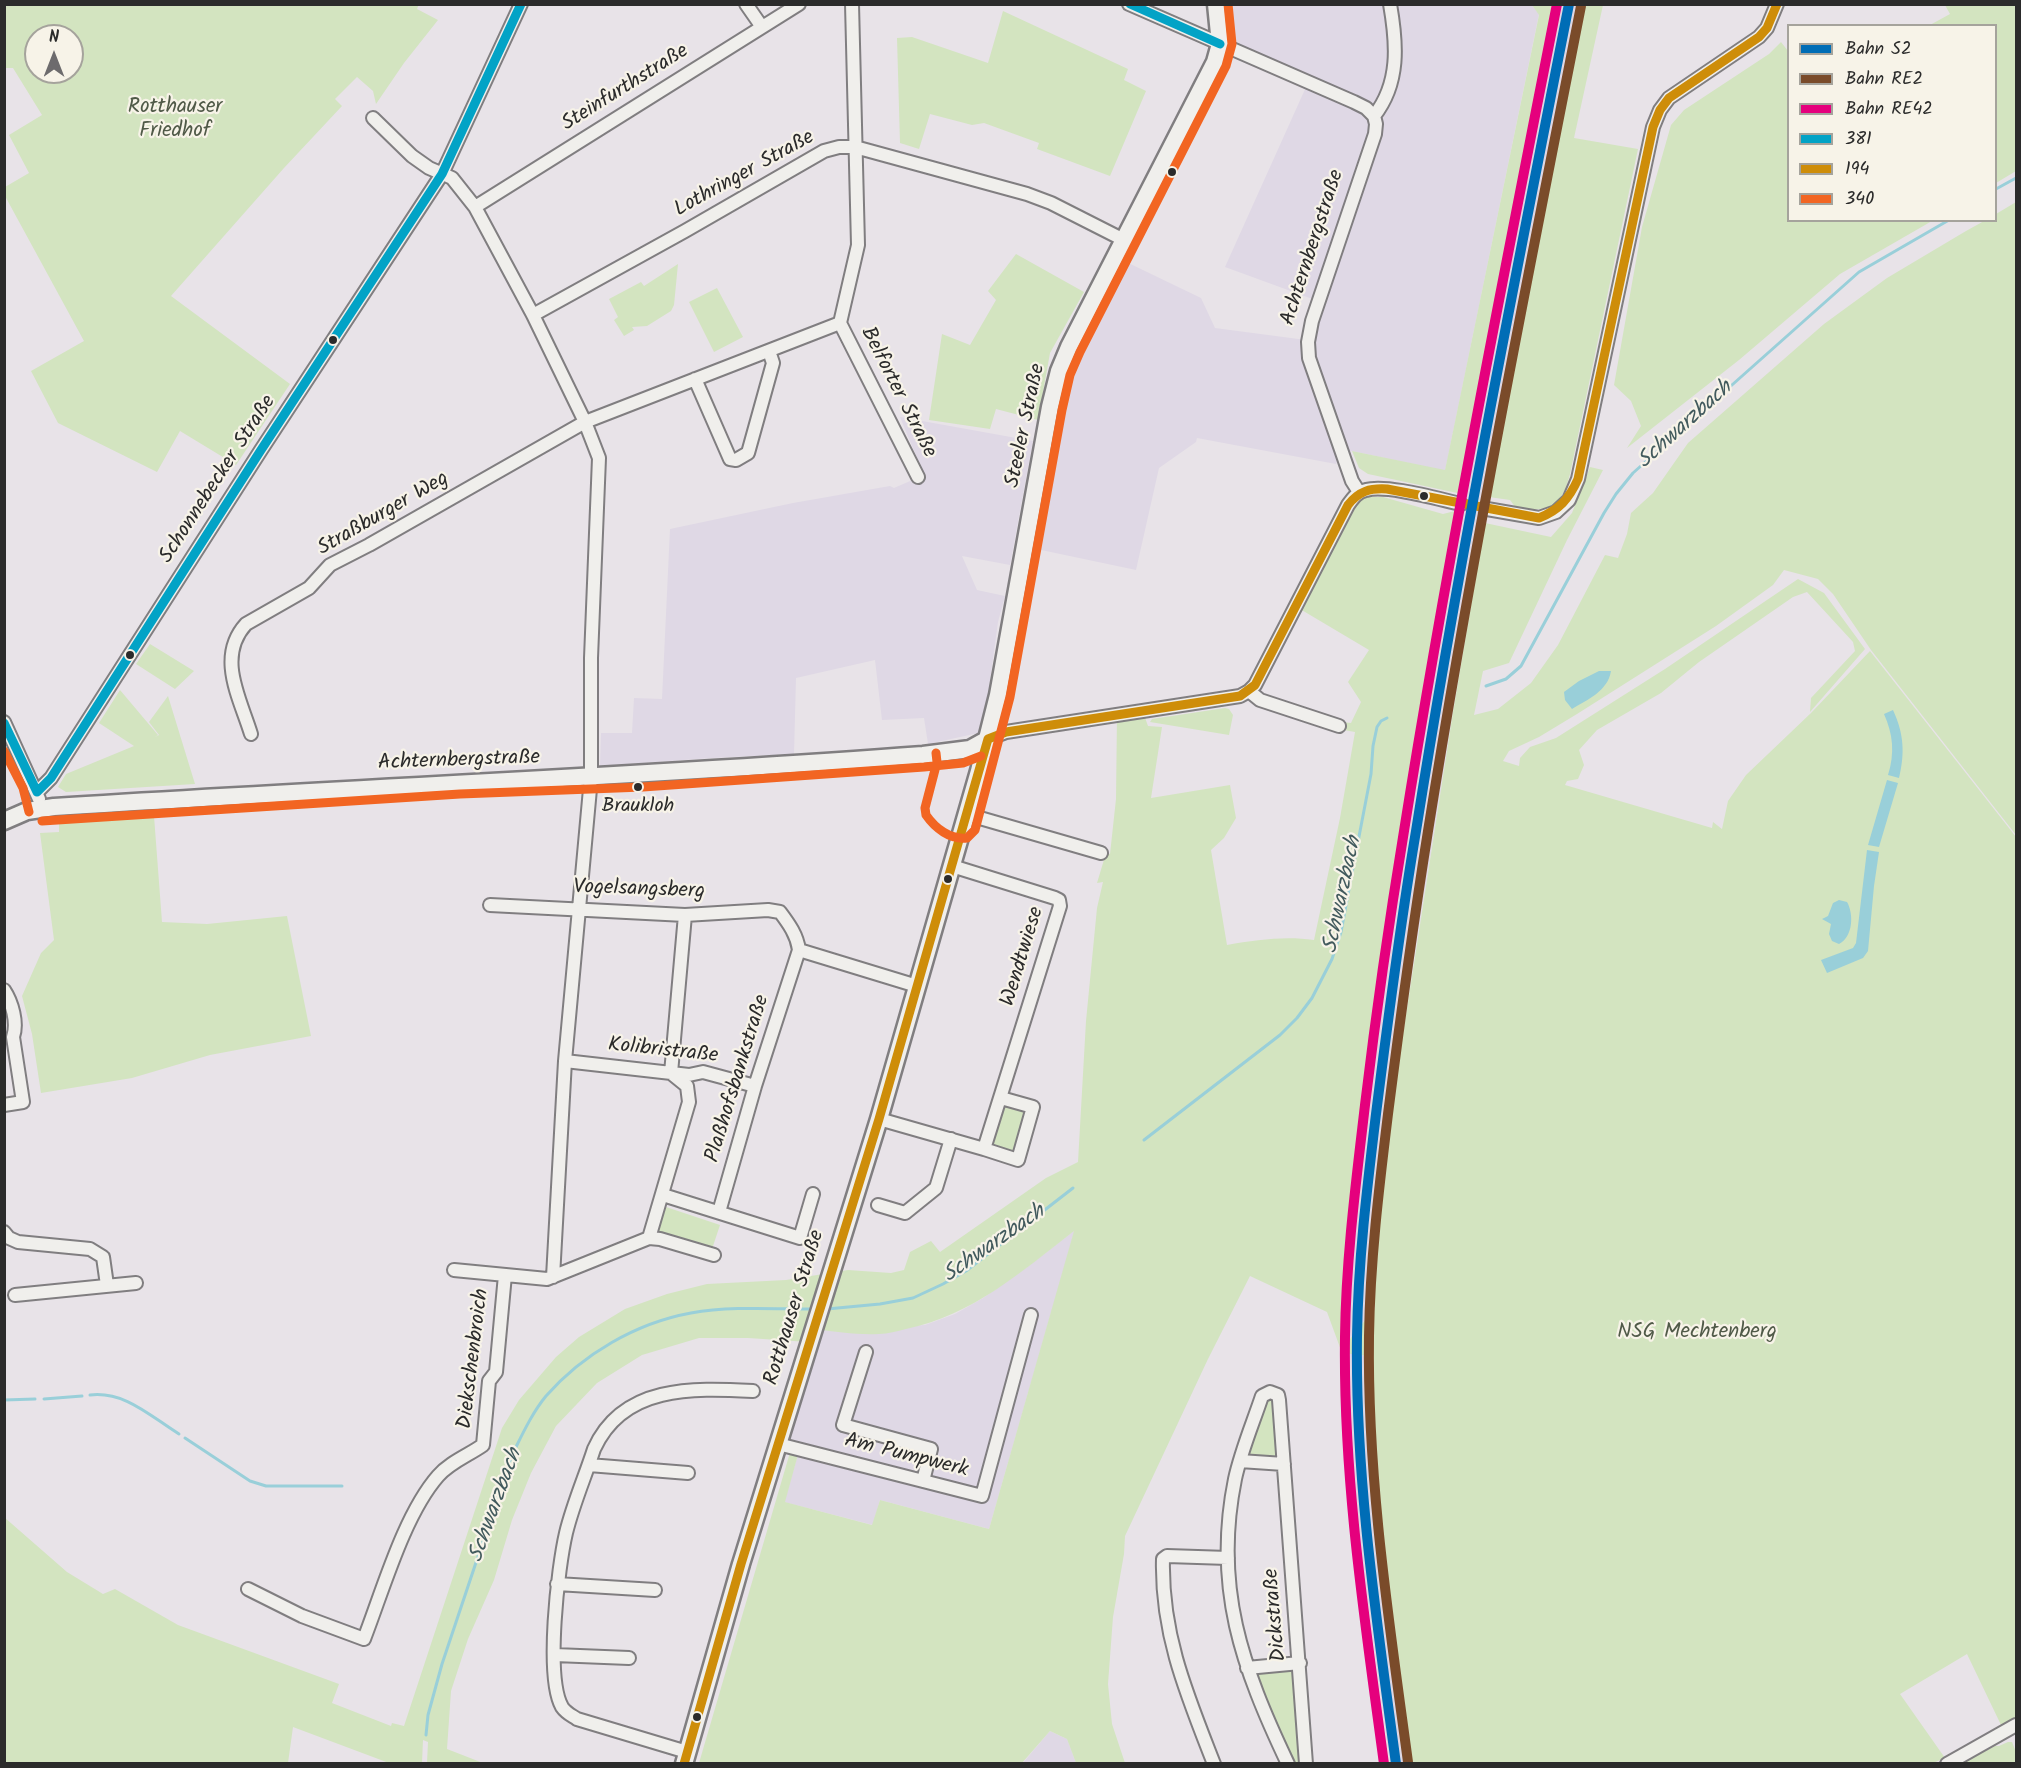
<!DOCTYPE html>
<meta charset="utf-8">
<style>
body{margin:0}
#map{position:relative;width:2021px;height:1768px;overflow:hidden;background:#e8e3e8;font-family:Kalam,sans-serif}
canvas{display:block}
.frame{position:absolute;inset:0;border:6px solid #2b2b2b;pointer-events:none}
.legend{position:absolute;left:1787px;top:24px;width:210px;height:198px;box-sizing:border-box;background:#f7f3e8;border:2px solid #a5a39c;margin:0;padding:8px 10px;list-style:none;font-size:18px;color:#2b2b2b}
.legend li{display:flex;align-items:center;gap:12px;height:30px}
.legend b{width:30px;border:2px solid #a5a39c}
.north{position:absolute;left:24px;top:24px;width:60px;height:60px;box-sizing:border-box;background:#f7f3e8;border:2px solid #a5a39c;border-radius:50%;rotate:0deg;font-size:16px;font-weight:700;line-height:24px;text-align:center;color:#2b2b2b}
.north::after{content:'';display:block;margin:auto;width:21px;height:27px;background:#6d6b6d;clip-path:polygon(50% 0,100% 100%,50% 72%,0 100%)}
</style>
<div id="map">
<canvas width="2021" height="1768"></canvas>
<div class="frame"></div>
<ul class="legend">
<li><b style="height:8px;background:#006db6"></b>Bahn S2</li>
<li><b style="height:8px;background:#7a4b2a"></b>Bahn RE2</li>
<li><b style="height:8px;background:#e5007d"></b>Bahn RE42</li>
<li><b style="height:8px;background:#02a3c6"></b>381</li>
<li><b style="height:8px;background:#ce8d09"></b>194</li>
<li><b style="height:8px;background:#f26522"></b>340</li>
</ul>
<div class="north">N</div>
</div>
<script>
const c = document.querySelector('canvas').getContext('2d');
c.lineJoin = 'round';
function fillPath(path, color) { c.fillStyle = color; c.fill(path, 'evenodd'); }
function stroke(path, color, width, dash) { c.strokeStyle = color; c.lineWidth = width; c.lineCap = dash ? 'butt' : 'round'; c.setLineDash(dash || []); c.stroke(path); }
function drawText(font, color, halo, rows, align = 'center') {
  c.font = font + ' Kalam,sans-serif'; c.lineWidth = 4.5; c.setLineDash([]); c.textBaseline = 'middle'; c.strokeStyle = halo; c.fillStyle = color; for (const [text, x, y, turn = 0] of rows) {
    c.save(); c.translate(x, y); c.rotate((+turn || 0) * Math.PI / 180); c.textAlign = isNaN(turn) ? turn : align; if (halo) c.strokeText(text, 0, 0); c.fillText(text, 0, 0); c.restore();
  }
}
fillPath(new Path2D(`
 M1229,5H1532L1539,14L1445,471L1352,451L1341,452L1336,464L1197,438L1196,442L1159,468L1136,570L1027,547L1059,383L1118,258L1201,298L1215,328L1306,340L1318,301L1225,267L1311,76L1234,42Z
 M1555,5H1585L1489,497L1453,712L1402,1035L1383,1179L1377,1305L1348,1341V1295L1373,1030L1424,681L1459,510Z
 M900,417L1033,441L1010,565L962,556L977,590L1005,596L998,622L983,732L928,744L924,718L882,720L875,660L796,678L794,754L712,758L600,766L601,733H632L634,698L662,699L670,529L793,503L890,486L894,488L924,475Z
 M1075,1230L989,1529L880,1500L873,1525L784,1502L799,1451L779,1444L815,1329L925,1325L955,1314L983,1298L1027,1267Z
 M1350,1353L1370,1356L1374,1468L1410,1763H1390L1362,1560L1353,1466Z
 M1050,1731L1067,1739L1076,1763L1022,1764Z`), '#dfd8e5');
fillPath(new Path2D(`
 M419,4L417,9L438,20L404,63L376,104L373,91L357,77L335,99L342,106L284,168L171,296L290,384L236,465L180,431L157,472L58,423L31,371L84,341L5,196V187L29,173L9,135L42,115L13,68H5V5ZM36,36H72V72H36Z
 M1532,5H1555L1462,494L1368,474L1359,468L1352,451L1445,470L1539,15Z
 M1585,5H1603L1574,138L1638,149L1570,474C1561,508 1551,512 1516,508L1510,500L1489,497Z
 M1945,5H2016V171L1996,183V26L1930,25L1950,14Z
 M1003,11L1128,69L1124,80L1146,91L1110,176L1037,149L1039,143L984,123L972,125L930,114L919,149L900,143L897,38L912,37L988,63Z
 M1781,42L1788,51V220L1932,221L1840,274L1739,360L1627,448L1641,426L1631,401L1614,385L1642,227L1671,125L1684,110L1769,54Z
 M2016,202V835L1871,650L1833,594L1818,579L1784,570L1773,585L1716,626L1577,714L1539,737L1509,751L1503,761L1519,766L1520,758L1530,747L1556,738L1665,669L1798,579L1824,593L1865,649L1810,712L1811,698L1855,651L1853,642L1807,592L1793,597L1699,662L1661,693L1597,730L1579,750L1584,765L1578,779L1567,781L1565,785L1712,828L1713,822L1722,829L1728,801L1746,775L1811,713L1870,651L2016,837V1717L2001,1725L1967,1654L1900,1694L1945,1758L1933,1763H1410L1374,1468L1370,1356L1342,1353L1327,1312L1250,1276L1208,1359L1125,1536L1124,1554L1113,1617L1108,1684L1112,1724L1125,1763H1076L1067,1739L1050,1731L1022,1763H699L791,1449L799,1451L785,1502L872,1525L880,1500L989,1529L1074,1231C1021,1272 973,1315 906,1329C897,1331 888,1334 879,1334C857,1335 837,1332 815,1329L808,1342L748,1338H699L642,1355L597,1383L556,1426L531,1473L512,1520L494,1580L468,1639L451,1691L447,1749L483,1763H427L428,1742L423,1740L422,1763H389L293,1727L288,1763H5L4,1517L67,1572L103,1594L115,1589L178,1625L339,1684L332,1703L391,1726L392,1723L404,1726L502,1428L519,1400L556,1357L579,1337L625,1309L667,1294L707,1284L786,1280L848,1270L891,1273L904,1270L910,1252L931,1241L940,1252L1046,1178L1078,1162L1086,1021L1097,908L1103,882L1097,883L1106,853L1110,854L1116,799L1117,715L1143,712L1148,726L1162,727L1151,798L1230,785L1236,818L1224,838L1211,850L1227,945C1257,940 1284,936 1314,940L1340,818L1355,732L1338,729L1342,722L1351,723L1361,702L1348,682L1369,650L1300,609L1353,506L1366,497H1383L1443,514L1459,510L1424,681L1373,1030L1348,1295L1349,1340L1375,1308V1227L1393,1085L1397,1073L1453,712L1485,523L1551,537L1572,513L1590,467L1603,470L1567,540L1509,663L1483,671L1474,715L1498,709L1531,683L1558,645L1605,555L1618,558L1627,534L1631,513L1653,493L1688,443L1824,324L1887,278L1966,231L1984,221L1996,220V214Z
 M1016,254L1084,292L1050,353L1038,420L996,409L990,429L929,420L942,334L970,345L996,300L988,291Z
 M678,264L674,305L671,311L647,326L632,327L634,330L624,336L614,320L618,317L609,299L641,282L644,286Z
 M717,288L743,337L714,352L689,302Z
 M150,644L194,671L175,689L136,664Z
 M120,690L158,735L155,737L159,735L149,722L168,696L195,784L66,792L58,787L66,774L134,746L99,723Z
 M1225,708L1229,709L1233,715L1229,735L1150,722L1152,719Z
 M154,816L162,922L207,924L287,916L311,1036L210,1055L132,1078L41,1093L32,1034L22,996L41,953L54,940L40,833L59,832V821Z
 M1003,1106L1026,1113L1014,1153L991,1146Z
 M666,1207L720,1225L712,1249L658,1231Z
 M1271,1398L1274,1399L1278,1455L1275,1458L1249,1456L1267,1400Z
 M1294,1670L1300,1763H1299L1294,1762L1256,1677V1672Z
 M2008,1742H2012L2016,1752V1763H1961L1995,1746H1999Z`), '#d3e4c0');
fillPath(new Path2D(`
 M1599,671H1611C1608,691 1587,700 1572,709L1565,700L1564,692L1579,681Z
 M1893,710C1904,734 1905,753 1899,778L1888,775C1895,753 1893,734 1884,714Z
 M1887,780L1898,783L1879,847L1868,845Z
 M1867,850L1879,852L1874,886L1868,951L1863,958L1827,973L1821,960L1853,948L1856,943Z
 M1839,900L1847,902C1854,914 1853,937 1839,944L1832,941L1829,934L1831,924L1822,919L1828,916L1833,903Z`), '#99cfd9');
stroke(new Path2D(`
 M1996,189L2016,178
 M1486,686L1506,679L1521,666L1604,513L1616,494L1633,473L1859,272L1949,220
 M1144,1140L1280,1035L1297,1018L1312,998L1332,959L1341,932L1352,873L1371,774L1373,746L1377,727L1381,721L1387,718
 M827,1309L880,1304L913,1298L943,1284L966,1271L1073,1188
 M90,1395C125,1391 150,1416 179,1434
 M44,1399L82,1396
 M4,1400L35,1399
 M185,1438L250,1481L266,1486H342
 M426,1735L428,1715L442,1664L512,1455C522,1435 532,1413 546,1396C583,1354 636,1323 691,1313C730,1306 774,1309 814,1309`), '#99cfd9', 3);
stroke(new Path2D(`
 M1461,504L1487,509`), '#c2bec2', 12, [12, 6]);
const street = new Path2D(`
 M746,4L762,27
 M852,4L858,245L840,323L918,477
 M1129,4L1354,102L1366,108L1374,116
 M1374,116C1400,83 1397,44 1390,4
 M373,118L412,156L429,168L452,178L475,207L533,315L585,422L599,458L591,658V778L565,1061L553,1277
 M475,207L799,4
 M533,315L685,231L824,151L839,147H855L1027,194L1051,203L1124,240
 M695,379L730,459L736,460L748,453L773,363L769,351
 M1359,492L1352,481L1309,358L1308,342L1312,321L1375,134L1376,124L1374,116
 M1487,509L1539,518L1556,512L1569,500L1578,479L1653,127L1660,110L1669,98L1759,37L1767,28L1777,4
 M1249,691L1260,700L1339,726
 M4,722L39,799
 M251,734C240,698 216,657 246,624L309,588L330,565L369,545L585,422L840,323
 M988,739L1006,732L1240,696L1249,691L1255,685L1348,505C1353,498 1357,492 1366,490C1386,484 1438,499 1461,504
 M37,792L51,778L261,450L442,174L521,4
 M966,814L1101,853
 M490,905L685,915L768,910L780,912C789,924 797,935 799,950L755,1086L719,1212
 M799,950L917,986
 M4,990C12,1002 18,1023 13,1037L23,1102L4,1105
 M565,1061L689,1075L703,1072L755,1086
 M879,1119L984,1149L1060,906L1059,900L1055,898L952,866
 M984,1149L1018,1160L1033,1107L1001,1098
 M663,1195L800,1238L813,1194
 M878,1205L905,1213L936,1188L951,1139
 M4,1232L9,1238L18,1242L90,1249L103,1257L107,1285
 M649,1238L689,1102L687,1086L671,1073L685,915
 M454,1270L547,1279L649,1238L660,1239L714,1255
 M15,1295L136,1283
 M866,1352L843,1425L931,1449L923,1481
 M778,1444L982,1496L1031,1315
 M1240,1461L1284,1464
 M589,1465L688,1473
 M557,1584L655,1590
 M248,1589L302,1616L364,1639C383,1590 404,1515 438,1476C450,1462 469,1455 483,1445L489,1381L496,1372L505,1275
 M555,1655L629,1658
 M1247,1668L1300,1663
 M687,1752L577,1719C571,1715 566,1713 562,1707C545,1677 558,1567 566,1533C573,1504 585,1477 594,1449C623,1385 692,1388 753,1391
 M1214,1764C1187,1695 1161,1634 1163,1559L1167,1556L1228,1558
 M1288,1764C1242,1667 1213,1587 1235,1479C1241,1451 1253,1423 1262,1396L1270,1392L1278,1395L1279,1400L1306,1764
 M1947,1764L2016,1725`);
const secondary = new Path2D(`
 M4,821L27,811L54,807C344,788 634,777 923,755L970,749L988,739
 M684,1764L741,1564L879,1119L979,771L998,695L1050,407L1059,371L1069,347L1215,62L1220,44L1216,4`);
stroke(street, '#807e80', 16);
stroke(secondary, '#807e80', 21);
stroke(street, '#f0efec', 12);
stroke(secondary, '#f0efec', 16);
stroke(new Path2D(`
 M1130,4L1220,44
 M4,723L37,792
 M37,792L51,778L261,450L442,174L521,4`), '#02a3c6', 9);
stroke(new Path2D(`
 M988,739L1006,732L1240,696L1255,685L1348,505C1359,491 1370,488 1387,489L1539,518C1559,510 1569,499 1578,479L1653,127L1660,110L1669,98L1759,37L1767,28L1777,4
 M684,1764L741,1564L879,1119L988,739`), '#ce8d09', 9);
stroke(new Path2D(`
 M4,751L23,788L29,812
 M936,753L937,762L925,808L926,815C935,828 950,840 967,838L975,830L1010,697L1062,410L1070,375L1080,352L1226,66L1232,44L1228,4
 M42,821L460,794L643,787L924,767L963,763L981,756`), '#f26522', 9);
stroke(new Path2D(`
 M1396,1764C1377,1622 1355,1480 1357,1337C1358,1262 1367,1188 1376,1114C1388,1019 1400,925 1416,831C1460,554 1515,279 1569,4`), '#006db6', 10);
stroke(new Path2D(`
 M1408,1762C1389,1621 1367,1479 1369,1336C1370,1262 1379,1188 1388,1114C1400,1020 1413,925 1428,831C1472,555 1527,281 1581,6`), '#7a4b2a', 10);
stroke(new Path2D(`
 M1384,1764C1365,1622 1343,1480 1345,1337C1346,1259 1356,1182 1365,1105C1376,1013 1389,922 1404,831C1448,554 1503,279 1557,4`), '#e5007d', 10);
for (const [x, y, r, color] of [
 [1172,172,5,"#2b2b2b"],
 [333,340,5,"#2b2b2b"],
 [1424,496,5,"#2b2b2b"],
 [130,655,5,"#2b2b2b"],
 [638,787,5,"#2b2b2b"],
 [948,879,5,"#2b2b2b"],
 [697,1717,5,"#2b2b2b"]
]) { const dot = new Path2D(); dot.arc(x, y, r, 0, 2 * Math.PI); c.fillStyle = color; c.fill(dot); stroke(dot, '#f7f3e8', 2); }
drawText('20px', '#2b2b2b', '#f7f3e8', [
 ["Braukloh",638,808]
]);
drawText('21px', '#2b2b2b', '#f7f3e8', [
 ["Steinfurthstraße",626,89,-32],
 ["Lothringer Straße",745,175,-29],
 ["Achternbergstraße",1314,248,-72],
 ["Belforter Straße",897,393,63],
 ["Steeler Straße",1027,426,-78],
 ["Schonnebecker Straße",219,480,-57],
 ["Straßburger Weg",384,515,-30],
 ["Achternbergstraße",459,762,-2],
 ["Vogelsangsberg",639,891,2],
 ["Wendtwiese",1024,957,-73],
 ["Kolibristraße",663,1052,6],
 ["Plaßhofsbankstraße",739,1079,-73],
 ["Rotthauser Straße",796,1308,-73],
 ["Diekschenbroich",475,1359,-83],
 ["Am Pumpwerk",906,1457,14],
 ["Dickstraße",1277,1615,-95]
]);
drawText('21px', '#505a48', '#f7f3e8', [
 ["Rotthauser",175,108],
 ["Friedhof",175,132],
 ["NSG Mechtenberg",1697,1333]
]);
drawText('italic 22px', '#425a5d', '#f7f3e8', [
 ["Schwarzbach",1686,426,-42],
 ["Schwarzbach",1344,895,-78],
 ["Schwarzbach",995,1245,-35],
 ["Schwarzbach",497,1506,-70]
]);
</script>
